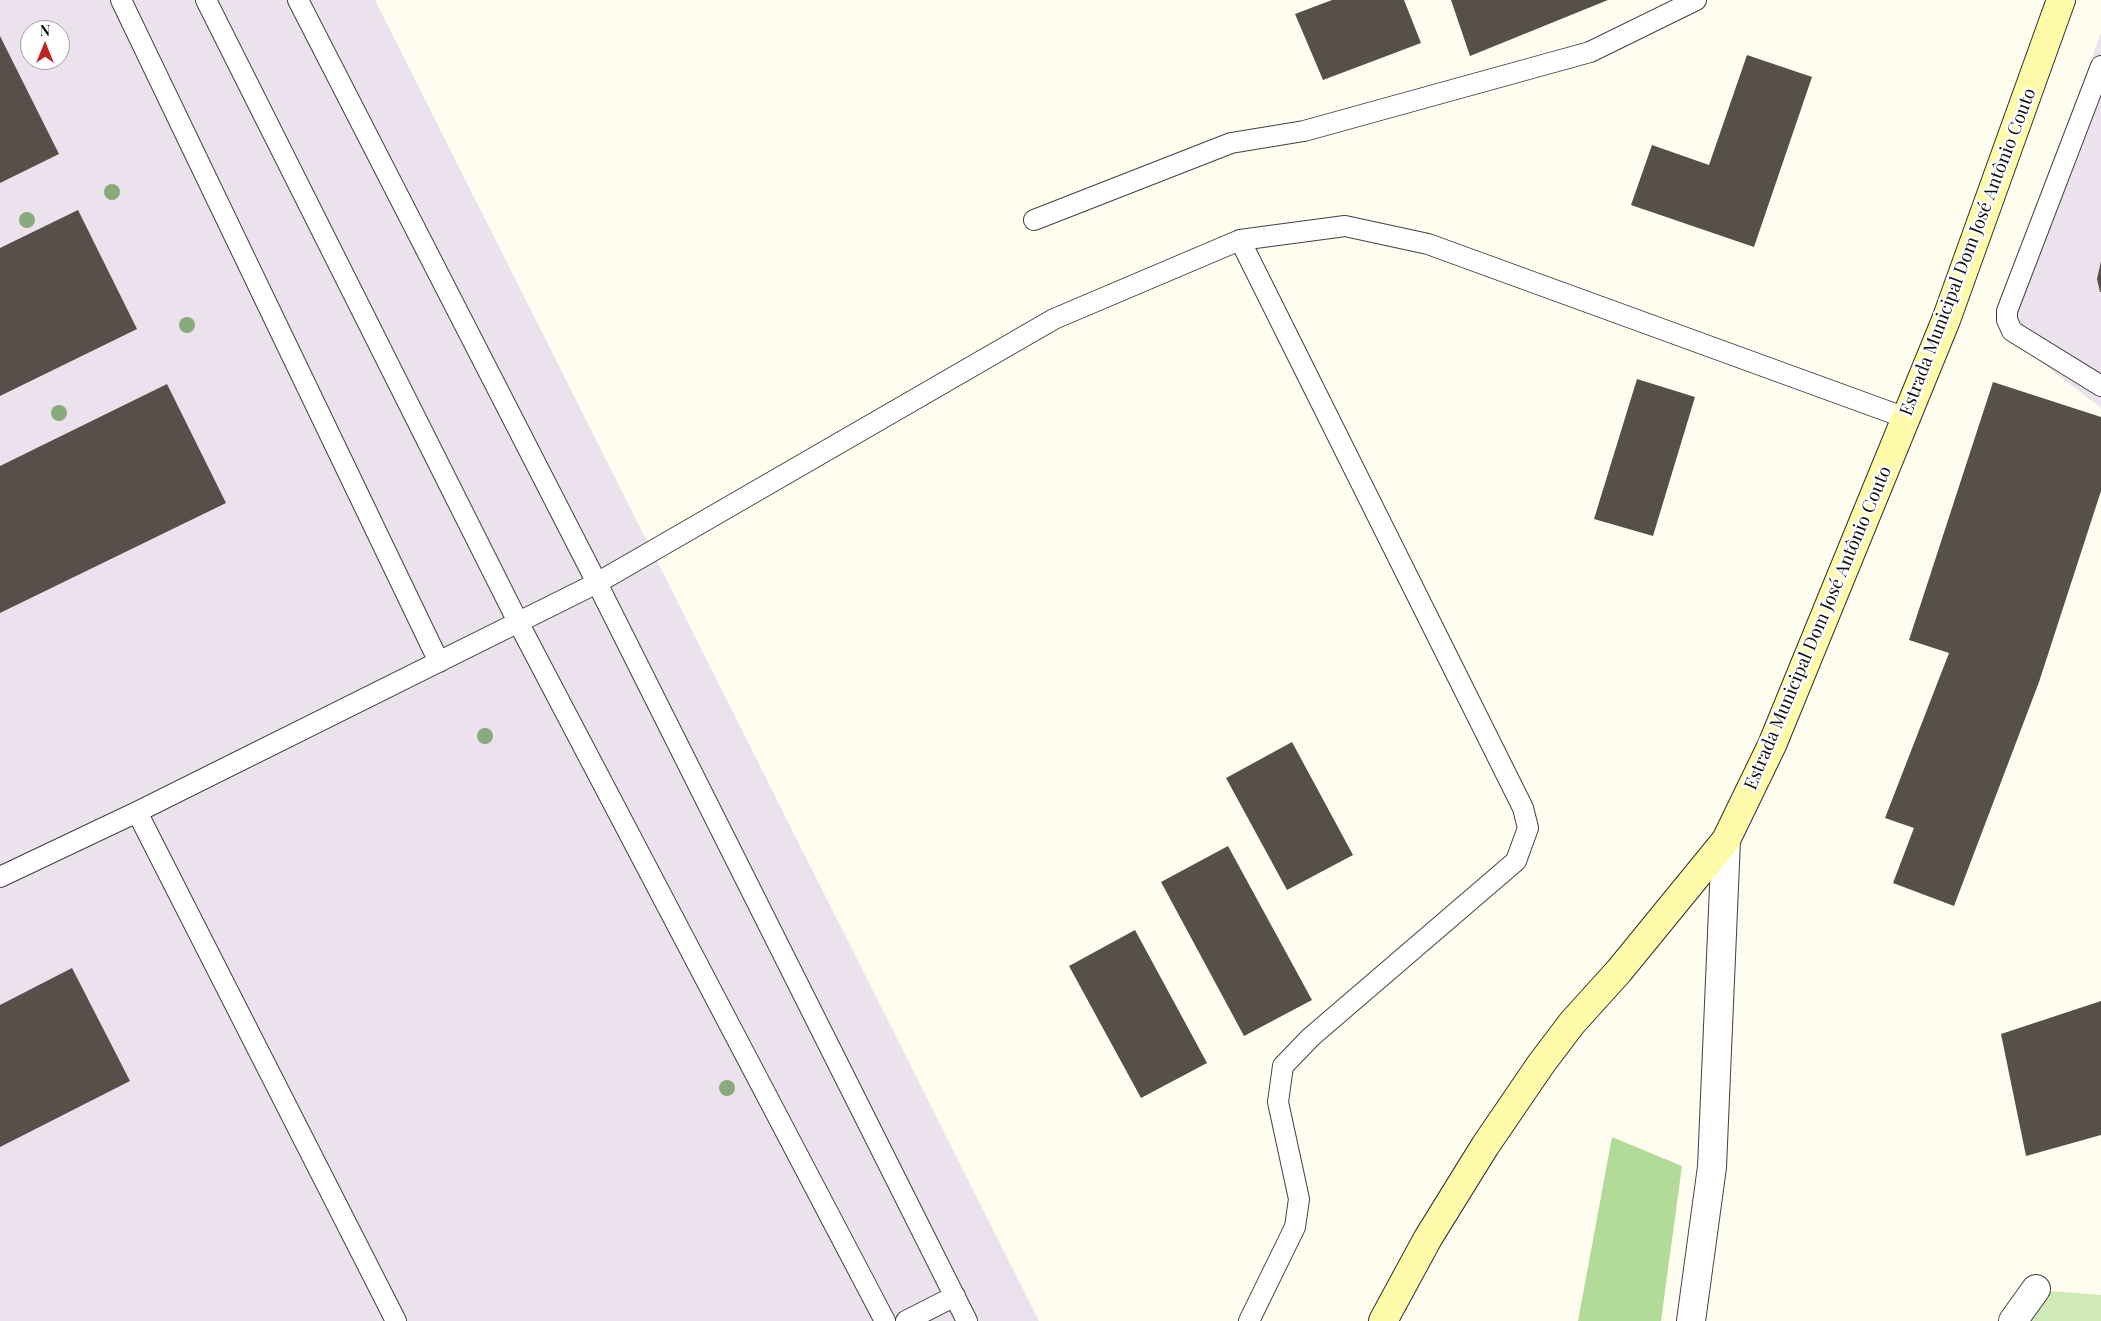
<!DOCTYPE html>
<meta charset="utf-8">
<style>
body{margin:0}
#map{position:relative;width:2101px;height:1321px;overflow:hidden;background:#fffdef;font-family:"Playfair Display",serif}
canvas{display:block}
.north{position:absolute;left:20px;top:20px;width:50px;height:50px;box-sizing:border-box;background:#fff;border:1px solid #9f9f9f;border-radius:50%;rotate:0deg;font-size:14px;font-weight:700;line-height:20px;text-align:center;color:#0e0e0e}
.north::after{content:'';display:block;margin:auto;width:18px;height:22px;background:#bf2524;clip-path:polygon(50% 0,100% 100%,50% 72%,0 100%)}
</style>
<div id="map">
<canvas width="2101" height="1321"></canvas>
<div class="north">N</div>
</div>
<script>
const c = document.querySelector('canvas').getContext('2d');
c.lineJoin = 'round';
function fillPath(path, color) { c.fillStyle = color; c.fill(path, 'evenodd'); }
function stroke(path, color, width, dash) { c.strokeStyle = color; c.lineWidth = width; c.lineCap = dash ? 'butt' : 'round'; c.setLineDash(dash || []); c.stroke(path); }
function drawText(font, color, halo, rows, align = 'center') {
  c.font = font + ' "Playfair Display",serif'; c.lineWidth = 5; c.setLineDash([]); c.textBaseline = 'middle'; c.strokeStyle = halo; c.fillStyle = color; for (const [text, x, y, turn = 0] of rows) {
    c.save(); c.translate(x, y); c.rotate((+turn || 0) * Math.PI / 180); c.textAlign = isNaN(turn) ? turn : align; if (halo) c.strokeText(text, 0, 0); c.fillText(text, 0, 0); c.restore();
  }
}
fillPath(new Path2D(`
 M0,0H375L1039,1321H0ZM30,30H60V60H30Z
 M2101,32V408L1998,329Z`), '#ece2ed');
fillPath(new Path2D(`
 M2050,1291L2101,1295V1321H2028Z`), '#cfeab8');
fillPath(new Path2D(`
 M1612,1137L1682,1166L1661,1321H1578Z`), '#b2db97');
fillPath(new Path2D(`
 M1332,0H1404L1421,43L1323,80L1295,14Z
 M1451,0H1608L1470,56Z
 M0,36L59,154L0,183Z
 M1747,55L1812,77L1754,247L1631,205L1652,145L1709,165Z
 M78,210L137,329L0,396V248Z
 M2101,261V292H2100L2097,279Z
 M1637,379L1695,397L1653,536L1594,519Z
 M1993,382L2101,417V491L2039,682L1954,906L1893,883L1914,828L1885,818L1949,653L1909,640Z
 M167,384L226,503L0,613V466Z
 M1292,742L1353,855L1287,890L1226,778Z
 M1228,846L1312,1000L1244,1036L1161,882Z
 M1135,930L1207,1063L1141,1098L1069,966Z
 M72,968L130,1081L0,1147V1005Z
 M2101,1001V1135L2026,1156L2001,1034Z`), '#57504a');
const service = new Path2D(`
 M121,0L439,662
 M206,0L518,622L885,1321
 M298,0L597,583L967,1321
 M2101,66L2007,311V320L2012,331L2101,386
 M1034,220L1231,143L1304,131L1590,52L1696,0
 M1240,240L1345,226L1428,244L1906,418
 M137,812L396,1321
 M0,877L137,812L597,583L1054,319L1240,240L1523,808L1528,828L1516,861L1311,1037L1283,1066L1278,1102L1299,1199L1295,1227L1249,1321
 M906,1321L955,1296`);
const minor = new Path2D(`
 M1691,1321L1712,1167L1726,840
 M2013,1321L2036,1289`);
const secondary = new Path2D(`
 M1383,1321L1428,1238L1485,1146L1541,1064L1572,1023L1619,971L1726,840L1772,745L1946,320L2061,0`);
stroke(service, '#414141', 22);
stroke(minor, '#414141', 30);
stroke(secondary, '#303030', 30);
stroke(service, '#fff', 20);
stroke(minor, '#fff', 28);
stroke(secondary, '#fffaaa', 28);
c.fillStyle = '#89aa7c';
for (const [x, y] of [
 [112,192],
 [27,220],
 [187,325],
 [59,413],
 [485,736],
 [727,1088]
]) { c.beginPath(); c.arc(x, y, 8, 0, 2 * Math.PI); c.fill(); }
drawText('18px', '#0e0e0e', '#fff', [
 ["Estrada Municipal Dom José Antônio Couto",1968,252,-69],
 ["Estrada Municipal Dom José Antônio Couto",1818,628,-67]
]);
</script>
